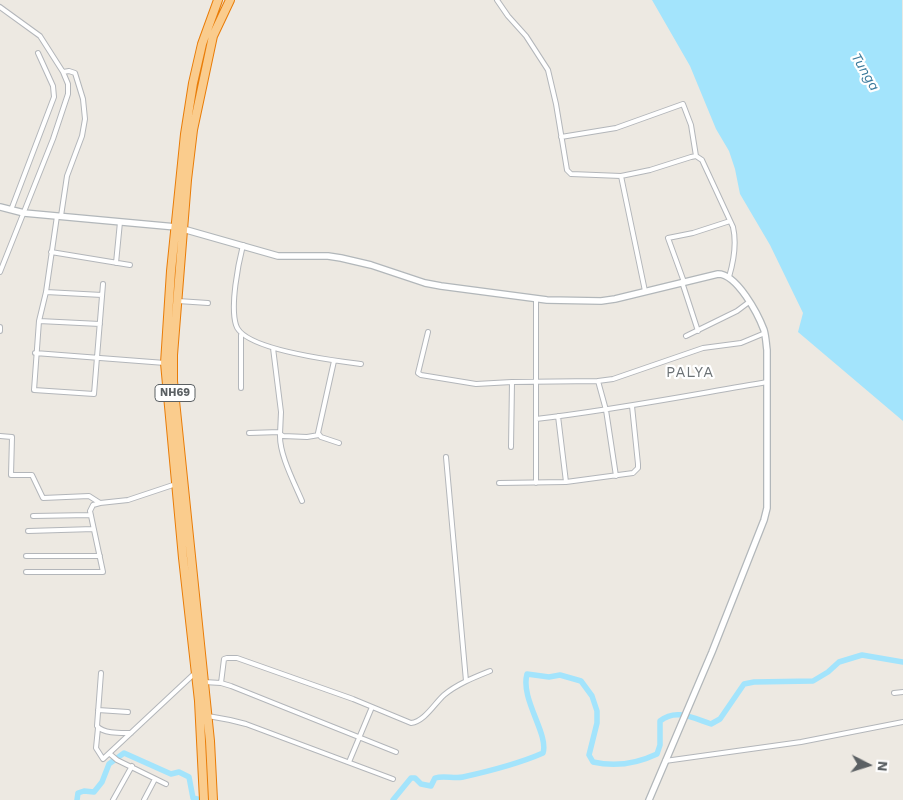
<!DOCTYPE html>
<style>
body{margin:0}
#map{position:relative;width:903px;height:800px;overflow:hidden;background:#ede9e2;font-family:"Work Sans",sans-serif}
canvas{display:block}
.north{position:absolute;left:843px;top:740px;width:50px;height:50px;-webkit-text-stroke:4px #fff;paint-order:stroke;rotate:95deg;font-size:14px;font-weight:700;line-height:20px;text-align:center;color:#5b6063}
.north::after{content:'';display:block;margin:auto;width:18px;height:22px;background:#5b6063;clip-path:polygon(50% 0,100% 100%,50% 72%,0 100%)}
</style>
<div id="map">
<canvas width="903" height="800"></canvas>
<div class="north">N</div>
</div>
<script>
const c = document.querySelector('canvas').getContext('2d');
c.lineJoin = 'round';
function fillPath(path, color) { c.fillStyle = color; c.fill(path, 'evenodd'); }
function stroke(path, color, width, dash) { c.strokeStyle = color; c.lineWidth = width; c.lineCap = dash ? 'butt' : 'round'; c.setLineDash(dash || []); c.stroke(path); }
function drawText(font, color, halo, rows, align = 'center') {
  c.font = font + ' "Work Sans",sans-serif'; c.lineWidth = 4.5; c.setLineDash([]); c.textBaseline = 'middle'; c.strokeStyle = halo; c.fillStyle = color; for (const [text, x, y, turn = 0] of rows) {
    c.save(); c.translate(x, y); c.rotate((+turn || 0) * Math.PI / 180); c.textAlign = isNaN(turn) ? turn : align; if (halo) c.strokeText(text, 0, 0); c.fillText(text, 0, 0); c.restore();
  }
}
fillPath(new Path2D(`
 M652,0H902L903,421L798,332L803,313L770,245L740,194L735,169L729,151L716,129L690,66Z`), '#a3e4fc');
stroke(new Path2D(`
 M77,800L78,793L84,791L94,792L102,782L109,764L124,753L171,774L179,772L189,777L193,798L201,800
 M393,800L411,778H415L421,784L431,786L435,778C444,775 454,779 463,777C490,771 518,764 543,753C549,734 520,699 527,674L549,677L560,675L581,681L592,696L597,711V723L589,755L593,762C615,767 636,764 657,754L660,745V721C676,708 693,718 711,724L720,719L744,684L754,682L813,681L828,672L839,662L862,655L903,662`), '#a3e4fc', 5.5);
const street = new Path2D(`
 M497,0L508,16L526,36L548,70L556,104L567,170L571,174L621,176L650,170L691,157L696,156L702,160L733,227C737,244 734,260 729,277
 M0,7L40,36L63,72L68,84V94L53,139L0,272
 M561,137L616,128L683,104L691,125L696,156
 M621,176L645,291
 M11,210L54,97L53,86L38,53
 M57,216L46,292L39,321L34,390L94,394L103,284
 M61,216L67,176L82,136L85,119L83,99L75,73L69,71L63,72
 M243,245C238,265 230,306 236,325C243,350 337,361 361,364
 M51,252L130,265
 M116,263L120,222
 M682,282L698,331
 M684,282L668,238L693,233L730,221
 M46,292L102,295
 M178,301L208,303
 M39,321L100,324
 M0,327V331
 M428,332L418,373L421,375L476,384L512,382L598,381L613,379L703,348L741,343L765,333
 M686,336L737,311L749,302
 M273,348L281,412L280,434L283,436L307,437L319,435
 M35,353L165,363
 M334,361L318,433L321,437L339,443
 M598,381L606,410L616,476
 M241,388V335
 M558,416L566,482
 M536,419C614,410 690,395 767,382
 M249,433L280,432
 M280,434C279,454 294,482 302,501
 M0,436L12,437L11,475H32L43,498L89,496L100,503
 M511,447L512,382
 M446,457L466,681
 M499,483L566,482L633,473L638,468V464L632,406
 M536,483V298
 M33,516L91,515
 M28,531L94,529
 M26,556H100
 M26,572H103L90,511L93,505L100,503L128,500L176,484
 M101,673L97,726C104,734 121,733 131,733
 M204,682L221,683L231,686L396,752
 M221,683L224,659L227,658H237L353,699L411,723C425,721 434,704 444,695C457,684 475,677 490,671
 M894,693L903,692
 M98,710L128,712
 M208,716L230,720L246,724L393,779
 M98,728L96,748L103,759L195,673
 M110,754L117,760L166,784
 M665,761L801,742L903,722
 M349,762L372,707
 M113,800L132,766
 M144,800L155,779`);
const secondary = new Path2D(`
 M0,207L24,213L176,227L278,256H328L341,258L371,265L425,283L441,286L547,300L601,301L615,299L718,274C737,274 758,314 764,330C766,337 766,343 767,350V508L764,520L712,652L649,800`);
const highway = new Path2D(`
 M204,800L199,701L183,558L165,363L171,271L185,134L193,83L202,44L218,0
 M213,800L210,741L173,381V355L187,180L193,130L213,36L230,0`);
stroke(street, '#b3b6ba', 6);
stroke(secondary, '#b2b7ba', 8);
stroke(highway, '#e97c07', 10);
stroke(street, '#fff', 4);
stroke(secondary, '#fff', 5.5);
stroke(highway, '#facc8d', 8);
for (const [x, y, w] of [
 [175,393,40]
]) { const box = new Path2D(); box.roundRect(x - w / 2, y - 8.5, w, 17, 4); c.fillStyle = '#fff'; c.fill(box); stroke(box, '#5b6063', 1); }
drawText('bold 11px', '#5b6063', null, [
 ["NH69",175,393]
]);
drawText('italic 14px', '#3c7b9c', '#fff', [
 ["Tunga",865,72,60]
]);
c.letterSpacing = '1px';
drawText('15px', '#6c7275', '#fff', [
 ["PALYA",690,373]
]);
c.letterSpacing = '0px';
</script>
